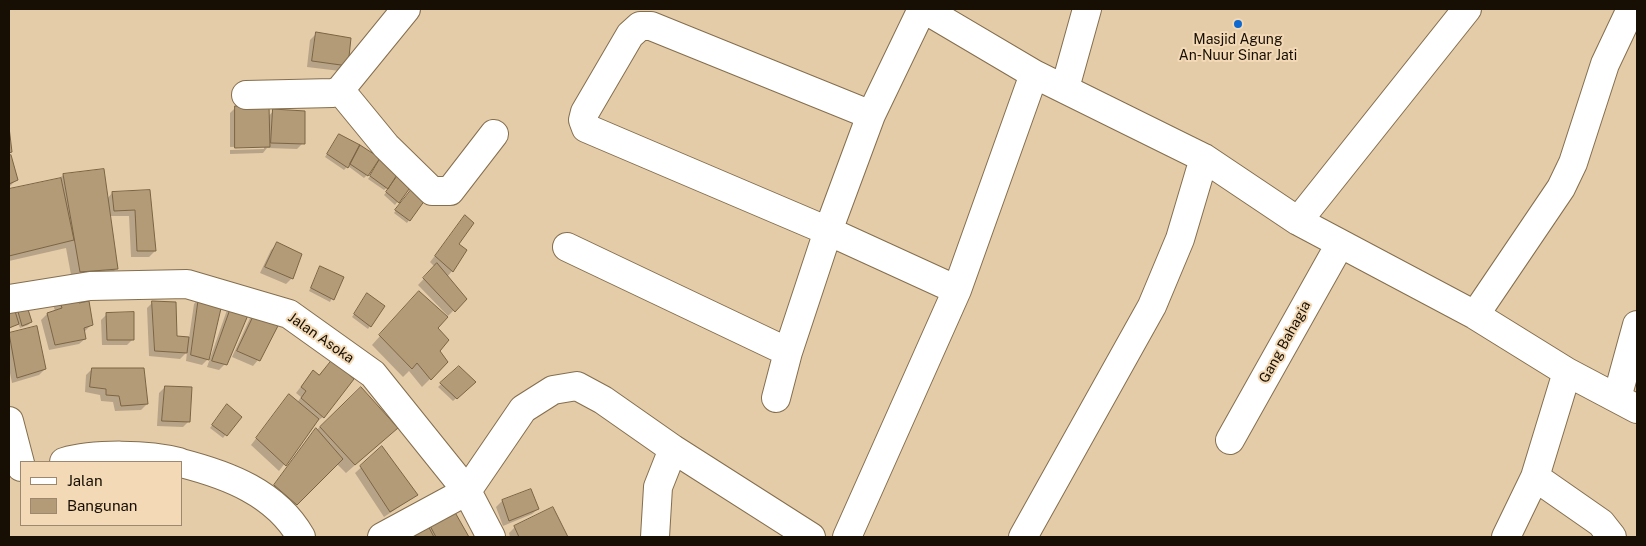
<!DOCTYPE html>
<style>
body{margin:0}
#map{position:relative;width:1646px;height:546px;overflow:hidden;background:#e5cca9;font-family:"Public Sans",sans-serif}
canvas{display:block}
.frame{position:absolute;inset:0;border:10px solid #170f03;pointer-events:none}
.legend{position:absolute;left:20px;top:461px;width:162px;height:65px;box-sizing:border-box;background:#f3d9b5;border:1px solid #9b886e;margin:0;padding:6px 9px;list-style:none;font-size:15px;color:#170f03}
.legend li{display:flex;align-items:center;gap:10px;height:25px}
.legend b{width:25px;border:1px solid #9b886e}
</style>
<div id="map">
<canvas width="1646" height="546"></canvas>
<div class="frame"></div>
<ul class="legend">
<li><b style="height:6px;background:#fff"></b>Jalan</li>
<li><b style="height:14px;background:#b39b78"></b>Bangunan</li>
</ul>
</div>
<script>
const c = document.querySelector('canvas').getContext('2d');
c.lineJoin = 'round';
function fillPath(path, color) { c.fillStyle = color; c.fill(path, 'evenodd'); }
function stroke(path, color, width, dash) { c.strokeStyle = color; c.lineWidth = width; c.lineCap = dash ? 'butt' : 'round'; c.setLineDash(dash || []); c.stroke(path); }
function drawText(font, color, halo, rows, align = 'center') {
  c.font = font + ' "Public Sans",sans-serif'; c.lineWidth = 4; c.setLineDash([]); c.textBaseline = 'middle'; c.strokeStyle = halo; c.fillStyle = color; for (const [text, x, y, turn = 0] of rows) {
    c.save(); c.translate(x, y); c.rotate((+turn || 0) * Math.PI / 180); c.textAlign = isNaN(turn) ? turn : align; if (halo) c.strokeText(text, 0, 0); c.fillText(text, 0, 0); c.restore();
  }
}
fillPath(new Path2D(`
 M316,34L346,65L340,71L307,67L310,40Z
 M236,107L268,117L274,110L303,143L297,149L267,148L263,153L230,154V150L264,149V146L230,147V113Z
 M337,138L367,175L364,178L348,166L344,170L325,157Z
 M9,157L16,180L9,187Z
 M378,164L387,188L384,190L368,179Z
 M63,175L107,199L112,193L149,191L155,251L149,257H131L129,216H109L117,268L108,277L72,280L66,248L9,261V190L59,179Z
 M397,178L410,185L395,205L384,195Z
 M408,194L423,200L407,223L394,213Z
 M465,217L452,271L447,277L465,299L448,316L418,285L435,267L430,262Z
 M277,244L292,278L286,284L260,273L271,250Z
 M320,268L342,278L330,302L309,291Z
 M419,292L437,328L438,351L430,379L422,387L409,371L403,377L372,345Z
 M74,295L91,325L84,332L85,339L79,344L49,350L41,320L47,314L55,311L53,304Z
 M367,295L370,326L368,329L352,317Z
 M199,298L210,357L202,365L186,361L187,352L180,359L149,356L147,308L153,302L176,337L189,338L194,304Z
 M233,304L225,364L219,370L207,367L227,310Z
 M13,305L31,322L28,325L20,328L18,323L9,329V312Z
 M107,314L133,339L127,345H102L101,320Z
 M251,316L279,321L258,360L253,366L232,357Z
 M37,328L45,369L39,375L12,383L9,368V334Z
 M459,367L474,382L453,401L438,387Z
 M92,369L147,404L141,410L115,411L113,402L101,401L100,395L85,392L86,375Z
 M313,371L318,376L323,417L316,422L279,471L251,445L289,396L297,403L301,397L296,393Z
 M165,387L189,421L183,427L157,426L159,393Z
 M361,389L387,437L346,473L337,464L290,510L269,492L310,436Z
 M227,405L240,417L223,438L210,428Z
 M382,448L417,495L384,517L355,473Z
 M530,491L538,509L532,514L503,526L496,507L502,501Z
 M451,509L467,537H399Z
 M553,509L567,537H510L509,533L515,527Z`), '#0003');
const building = new Path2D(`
 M316,32L351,38L348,66L312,61Z
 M235,106H269L270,147L235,148Z
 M273,109L305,111V144L271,143Z
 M9,127L12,152L9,153Z
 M339,134L360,145L348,168L327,154Z
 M360,145L380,158L368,176L350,164Z
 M11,155L18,180L9,184V156Z
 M380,159L398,173L388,189L370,176Z
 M104,169L118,269L80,272L63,174Z
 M399,174L412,185L399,203L386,192Z
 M61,178L74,240L9,256V189Z
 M150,190L156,251H137L135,210L114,211L112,192Z
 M411,190L425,200L410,221L395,210Z
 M465,215L474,223L459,244L467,250L453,272L435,256Z
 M277,242L302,254L293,279L265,267Z
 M437,263L467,299L455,312L423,278Z
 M320,266L344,277L334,300L311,288Z
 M419,291L448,317L438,328L449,340L440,351L448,362L431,380L417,363L412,369L379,335Z
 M367,293L385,306L371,327L354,314Z
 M75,294L79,303L89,301L93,325L84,328L86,339L55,345L47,313L62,308L58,297Z
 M199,296L222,304L209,360L191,355Z
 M25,300L32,322L22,326L15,301Z
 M152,301L176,302L177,336L189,337L187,353L155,351Z
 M233,302L251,308L227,365L212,361Z
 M14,308L19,324L9,328V310Z
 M257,309L281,320L260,361L237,351Z
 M134,312V340H107L106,313Z
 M37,326L46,369L17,378L9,333Z
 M332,360L354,379L324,418L301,398L306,391L301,387L313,370L319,375Z
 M459,366L476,382L457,399L440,383Z
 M92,368H144L148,404L121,406L119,396L106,395V389L90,387Z
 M165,386L192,387L190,422L162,421Z
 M361,387L398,428L355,465L320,427Z
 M289,394L319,419L286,466L256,438Z
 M227,404L242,417L227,436L212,425Z
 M316,428L343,459L297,505L274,485Z
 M382,446L418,495L390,512L360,466Z
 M531,489L539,509L509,521L502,500Z
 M452,507L469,537H436L428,522Z
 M553,507L568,537H519L514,526Z
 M425,520L434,537H400Z`);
fillPath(building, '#b39b78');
stroke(building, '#7a6443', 1);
const minor = new Path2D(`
 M924,9L1034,74L1204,158L1298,221L1475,315L1567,372L1637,409
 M1065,88L1087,9
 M340,90L386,146L432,191H450L494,134
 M246,95L333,93L340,90L406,9
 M871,115L651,26H640L630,35L585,112L583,120L586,128L828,231L957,290
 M1298,221L1467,9
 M567,247L788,352
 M9,299L90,286L187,284L289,314L373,374L467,491L491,537
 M1475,315L1561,188L1573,163L1605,64L1631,9
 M776,398L788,352L828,231L871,115L922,9
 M1617,398L1637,325
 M9,421L21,467
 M1230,440L1340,244
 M64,462C94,453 149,454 179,462
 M181,463C228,475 276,493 301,537
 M1535,477L1601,523L1612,537
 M382,537L467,491L523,409L553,390L577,386L603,400L673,449L811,537
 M655,537L658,487L673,449
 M847,537L957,290L1034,74
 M1023,537L1152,306L1180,239L1204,158
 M1506,537L1535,477L1567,372`);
stroke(minor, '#846e4d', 30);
stroke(minor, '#fff', 28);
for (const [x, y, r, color] of [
 [1238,24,5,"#0d68d1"]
]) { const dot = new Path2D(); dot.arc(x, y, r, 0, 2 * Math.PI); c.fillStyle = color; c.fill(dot); stroke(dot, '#f3d9b5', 2); }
drawText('14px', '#170f03', '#f3d9b5', [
 ["Masjid Agung",1238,40],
 ["An-Nuur Sinar Jati",1238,56]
]);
drawText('14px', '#170f03', '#f3d9b5', [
 ["Jalan Asoka",321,338,35],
 ["Gang Bahagia",1285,342,-61]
]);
</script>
